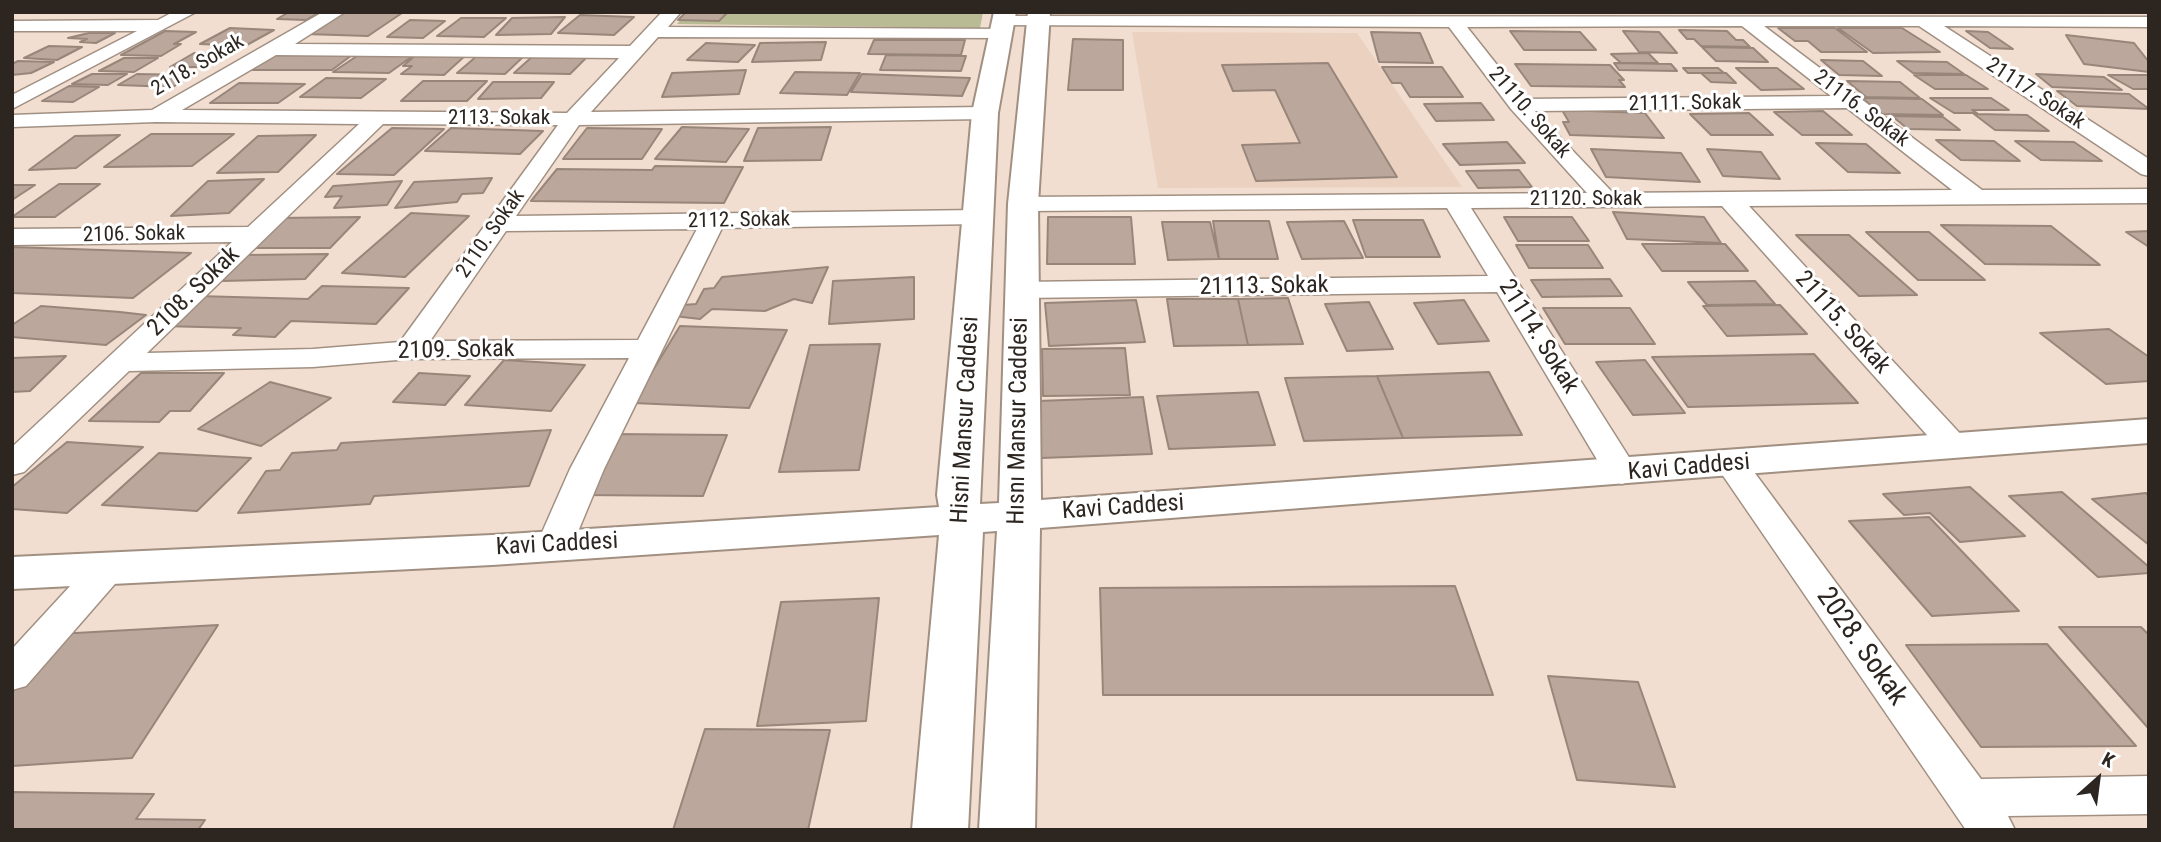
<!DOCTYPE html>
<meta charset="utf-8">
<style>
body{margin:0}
#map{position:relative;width:2161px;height:842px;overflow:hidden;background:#f1ded0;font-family:"Roboto Condensed",sans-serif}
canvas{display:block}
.frame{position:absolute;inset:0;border:14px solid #2c2520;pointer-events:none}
.north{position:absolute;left:2063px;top:744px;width:70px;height:70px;-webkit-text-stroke:5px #fff;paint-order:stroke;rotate:28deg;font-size:19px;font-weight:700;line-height:28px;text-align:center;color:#2c2520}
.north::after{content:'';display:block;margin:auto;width:24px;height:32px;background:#2c2520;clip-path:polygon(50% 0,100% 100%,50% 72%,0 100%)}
</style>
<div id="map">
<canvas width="2161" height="842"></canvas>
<div class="frame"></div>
<div class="north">K</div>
</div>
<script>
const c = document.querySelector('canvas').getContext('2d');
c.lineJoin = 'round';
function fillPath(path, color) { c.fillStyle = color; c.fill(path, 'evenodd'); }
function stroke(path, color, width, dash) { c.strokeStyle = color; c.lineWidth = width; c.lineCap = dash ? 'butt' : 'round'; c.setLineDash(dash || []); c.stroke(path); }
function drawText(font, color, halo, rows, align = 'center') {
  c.font = font + ' "Roboto Condensed",sans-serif'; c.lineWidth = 6; c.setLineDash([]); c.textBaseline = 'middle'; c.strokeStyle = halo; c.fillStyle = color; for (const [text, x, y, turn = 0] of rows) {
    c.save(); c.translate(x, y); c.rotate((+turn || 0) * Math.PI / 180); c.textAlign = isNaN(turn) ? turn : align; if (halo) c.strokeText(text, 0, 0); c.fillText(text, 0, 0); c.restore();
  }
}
fillPath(new Path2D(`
 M1132,32L1357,33L1462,187L1158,188Z`), '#ebd1bf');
fillPath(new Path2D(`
 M688,12H983L980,28L677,24Z`), '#b8bb93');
const building = new Path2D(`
 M289,12H320L306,20L277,19Z
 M341,12L402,13L368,36L305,34Z
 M686,12H728L719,21L678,20Z
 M580,15L634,17L614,35L558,33Z
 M565,17L551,34L496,35L512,18Z
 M461,18H506L484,37L437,36Z
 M410,20L445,21L423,38L387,37Z
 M230,28L274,30L245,46L200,44Z
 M1778,28H1835L1867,52H1821L1808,41H1795Z
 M1838,28H1902L1940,52L1873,53Z
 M1679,30L1727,31L1736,40H1743L1750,47L1701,46L1694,39H1687Z
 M165,31L196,32L174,44H181L161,56L121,55Z
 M1510,31L1580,32L1596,50H1524Z
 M1623,31L1659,32L1677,53L1639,52Z
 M1966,31L1988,32L2013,49L1990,48Z
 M1371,32L1420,33L1433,63L1379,62Z
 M89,33H115L96,43L80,42L87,39L68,38Z
 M2066,35L2134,43L2149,62V72L2084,64Z
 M1073,39L1123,40V90H1068Z
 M874,40H965L961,55L868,54Z
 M826,42L821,60L752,62L760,43Z
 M706,43L755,45L738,62L687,60Z
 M49,46L82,47L57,60L24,58Z
 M1702,47L1753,48L1768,62L1716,61Z
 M219,49H236L206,67H170L194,53H212Z
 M1648,53L1658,63H1621L1611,54Z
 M360,54L414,55L389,73L333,72Z
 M417,54H467L444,75L401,74L412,66H403Z
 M271,55H352L332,70H249Z
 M478,55L524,56L505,74L457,73Z
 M886,55L966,56L961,71L880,70Z
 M533,56L587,57L570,74L514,73Z
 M124,58H158L134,72L99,71Z
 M1821,60L1863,61L1882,76L1839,75Z
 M18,61L54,62L31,73L12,75V64Z
 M1897,61L1947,62L1964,74L1913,73Z
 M1328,63L1397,177L1256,181L1242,145L1300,143L1275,90L1233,91L1222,65Z
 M1614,63L1671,64L1677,71L1619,70Z
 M1515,64L1610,65L1624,80H1619L1625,87L1531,86Z
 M1382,67H1442L1463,97H1410L1401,83H1392Z
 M1683,68H1718L1724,73H1688Z
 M1736,68H1777L1804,89L1761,90Z
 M746,70L739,94L662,97L672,73Z
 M795,72L860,73L847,95L780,93Z
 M1701,73H1726L1736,83L1711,82Z
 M92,74H127L108,85L72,84Z
 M137,74L191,75L173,87L118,85Z
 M862,74L970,78L962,96L851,92Z
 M2036,74L2104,77L2122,90L2052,87Z
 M1914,75H1966L1988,89H1935Z
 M2108,75H2149V89H2133Z
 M326,78L386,79L361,98L300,97Z
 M423,81H487L467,101H401Z
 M1847,81L1900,82L1920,98L1866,97Z
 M493,82H554L541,98L478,99Z
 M239,83L305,84L278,103H210Z
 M69,86L99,87L73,102L42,101Z
 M2057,91L2129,94L2149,109L2077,106Z
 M1862,98L1922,99L1943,115L1882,114Z
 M1930,98H1991L2009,110H1972L1977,113H1954Z
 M1481,103L1494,120L1436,121L1424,104Z
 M1562,110L1645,113L1664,138L1570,135L1563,122H1569Z
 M1823,111L1852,135H1802L1774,112Z
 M1749,113L1773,135H1711L1690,114Z
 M1974,114L2027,115L2049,131L1995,130Z
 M1892,116L1943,117L1960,130L1908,129Z
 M682,127L749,129L726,162L655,159Z
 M831,127L821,160L744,161L758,128Z
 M392,128L444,129L394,175L337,174Z
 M451,128L543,131L520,154L425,151Z
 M587,128L662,129L642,159H563Z
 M151,134H234L192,166L104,167Z
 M120,135L76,168L29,170L75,136Z
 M316,135L278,172L217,173L258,136Z
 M1936,140L1994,141L2020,161L1961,160Z
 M2015,141L2074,142L2102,161L2041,160Z
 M1507,142L1525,163L1460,165L1443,144Z
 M1816,143L1866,144L1900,173L1848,172Z
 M1591,149L1681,153L1700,182L1606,177Z
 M1707,149L1761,152L1780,179L1723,176Z
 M655,166L743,167L724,203L531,201L557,169L652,170Z
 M1519,170L1532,187L1478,188L1466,171Z
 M492,178L483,193L462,194L457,202L395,208L414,182Z
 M264,179L229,213L171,216L208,181Z
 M402,181L387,205L334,208L342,196L325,197L333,186Z
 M59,184H100L55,217H12Z
 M12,185H35L12,200Z
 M1613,212L1704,217L1721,243L1627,239Z
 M411,213L469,216L405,277L342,273Z
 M360,217L330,248H243L276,218Z
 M1048,217H1131L1135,264H1047Z
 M1504,217H1572L1589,241H1518Z
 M1353,220H1423L1440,257H1366Z
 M1213,221H1269L1278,259H1219Z
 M1344,221L1363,258L1302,259L1287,222Z
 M1162,222H1210L1219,259L1168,260Z
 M1941,225L2051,226L2100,265L1985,264Z
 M2149,231V247L2126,232Z
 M1866,232H1929L1985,280H1918Z
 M1796,235H1849L1917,295L1859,296Z
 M1642,244H1725L1748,271H1662Z
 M1516,245H1588L1603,268H1529Z
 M12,247L191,253L133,298L12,293Z
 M328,254L305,279L222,281L247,255Z
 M828,267L812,303L794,299L765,311L712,309L700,319L674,316L683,305L696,304L704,289L714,288L722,277Z
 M914,277V319L829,324L833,281Z
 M1610,279L1622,296L1542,297L1531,280Z
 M1755,281L1775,304L1707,305L1688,282Z
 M322,286L409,288L376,324L291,321L275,337L233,335L241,328L161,326L197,296L308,299Z
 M1288,298L1303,344L1248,345L1238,299Z
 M1167,299H1238L1248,345L1174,346Z
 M1136,300L1145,342L1049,346L1045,303Z
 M1464,300L1489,341L1438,344L1414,303Z
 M1369,302L1393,349L1347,351L1325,304Z
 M1780,305L1807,334L1727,336L1703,306Z
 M41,306L120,312L146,315L106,345L12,337V325Z
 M1543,308H1630L1655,344H1565Z
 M680,326L787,330L749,408L633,403Z
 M2109,329L2149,357V381L2106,384L2040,333Z
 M880,344L859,470L779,472L810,345Z
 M1125,348L1130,395L1043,396L1042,349Z
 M1814,354L1858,403L1688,407L1652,357Z
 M66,356L30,391L12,392V358Z
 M504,360L585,365L551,411L465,405Z
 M1645,360L1685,413L1633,415L1596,362Z
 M1489,372L1522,435L1403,438L1377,376Z
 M141,373H224L190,411H170L159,422L89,421Z
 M419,373L470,376L445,405L393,402Z
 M1377,376L1403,438L1304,441L1285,378Z
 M270,382L331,398L261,446L198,429Z
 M1258,392L1275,445L1169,449L1157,396Z
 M1143,397L1152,454L1041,458L1038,401Z
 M551,430L529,486L374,496L370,504L238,513L266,471L280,470L292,453L337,450L341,443Z
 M612,434L727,435L703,496L580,495Z
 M67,442L143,447L67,513L12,509V487Z
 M159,453L251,458L197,511L102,505Z
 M1970,487L2025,536L1960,542L1930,513L1904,515L1883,494Z
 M2062,492L2149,567V573L2098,577L2009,496Z
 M2146,493L2149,496V545L2092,499Z
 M1929,517L2019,611L1932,616L1849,521Z
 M1455,586L1493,695H1103L1100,588Z
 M879,598L866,721L757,726L781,602Z
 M218,625L132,758L12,766V693L58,634Z
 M2059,627H2141L2149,635V729Z
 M2047,644L2136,746L1981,747L1906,645Z
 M1548,676L1638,682L1675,787L1577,780Z
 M705,729L830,730L808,830H673Z
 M12,792L154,794L136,819L205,820L198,830H12Z`);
fillPath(building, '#bba79b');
stroke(building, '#99867b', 2);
const street = new Path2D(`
 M173,12H196L12,109V95L137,31H12V21L158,20Z
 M323,12H345L295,44L630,46L662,12H681L668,27L1007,29L1010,33L1001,38L658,37L591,112L985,107L992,109L996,113L992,117L985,119L579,125L516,216L978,210L987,212L990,217L987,222L978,224L722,228L604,469L572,546L567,555L554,558L541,555L536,546L570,469L629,358L409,359L313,367L129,371L24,472L12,475V447L232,242L12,245V229L248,227L359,124L156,122L12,127V115L152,110ZM276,55L619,58L567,113L182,110ZM383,124L558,125L400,342L313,349L147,353ZM697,229L638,340L430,341L506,231Z
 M1004,16L2149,17V27L1944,26L2149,159V176L2141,174L1919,26H1764L1982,190L2149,189V203L1749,206L1966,440L1971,447L1966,454L1955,457L1944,454L1722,206L1471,208L1639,473L1634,480L1622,484L1610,480L1605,473L1497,292L1021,298L1011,296L1007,290L1011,284L1021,282L1488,276L1447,208L1023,211L1014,209L1011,204L1014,199L1023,197L1587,193L1511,109L1449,27L998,25L995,21ZM1742,26L1831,96L1524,99L1467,27ZM1847,108L1952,190L1613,193L1535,111Z
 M1731,454L1743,457L1981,779L2149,776V814L2008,816L2015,830H1966L1715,464L1719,457Z
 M108,555L121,559L126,568L121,577L26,686L12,690V649L95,559Z`);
const secondary = new Path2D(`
 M994,12H1016L998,113L980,504L999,503L1008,204L1028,12H1050L1038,204L1041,500L2149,419V443L1040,528L1035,830H979L997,531L983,532L968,830H912L939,535L492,565L12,589V557L492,535L939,507L937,495L972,113Z`);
stroke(street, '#a19082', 3);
stroke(secondary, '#a19082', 4);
fillPath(street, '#fff');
fillPath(secondary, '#fff');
drawText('21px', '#2c2520', '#fff', [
 ["2118. Sokak",198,66,-30],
 ["21117. Sokak",2035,94,33],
 ["21111. Sokak",1685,104,-1],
 ["21116. Sokak",1861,109,37],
 ["21110. Sokak",1529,113,49],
 ["2113. Sokak",499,119],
 ["21120. Sokak",1586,200],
 ["2112. Sokak",739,221,-1],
 ["2110. Sokak",491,234,-55],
 ["2106. Sokak",134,235,-1]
]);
drawText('24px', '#2c2520', '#fff', [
 ["21113. Sokak",1264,287,-1],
 ["2108. Sokak",194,292,-44],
 ["21115. Sokak",1842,323,48],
 ["21114. Sokak",1538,337,58],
 ["2109. Sokak",456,351,-1],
 ["Hisni Mansur Caddesi",966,420,-87],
 ["Hısnı Mansur Caddesi",1019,421,-89],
 ["Kavi Caddesi",1689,468,-5],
 ["Kavi Caddesi",1123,508,-4],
 ["Kavi Caddesi",557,545,-3]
]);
drawText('28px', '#2c2520', '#fff', [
 ["2028. Sokak",1861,647,55]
]);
</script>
